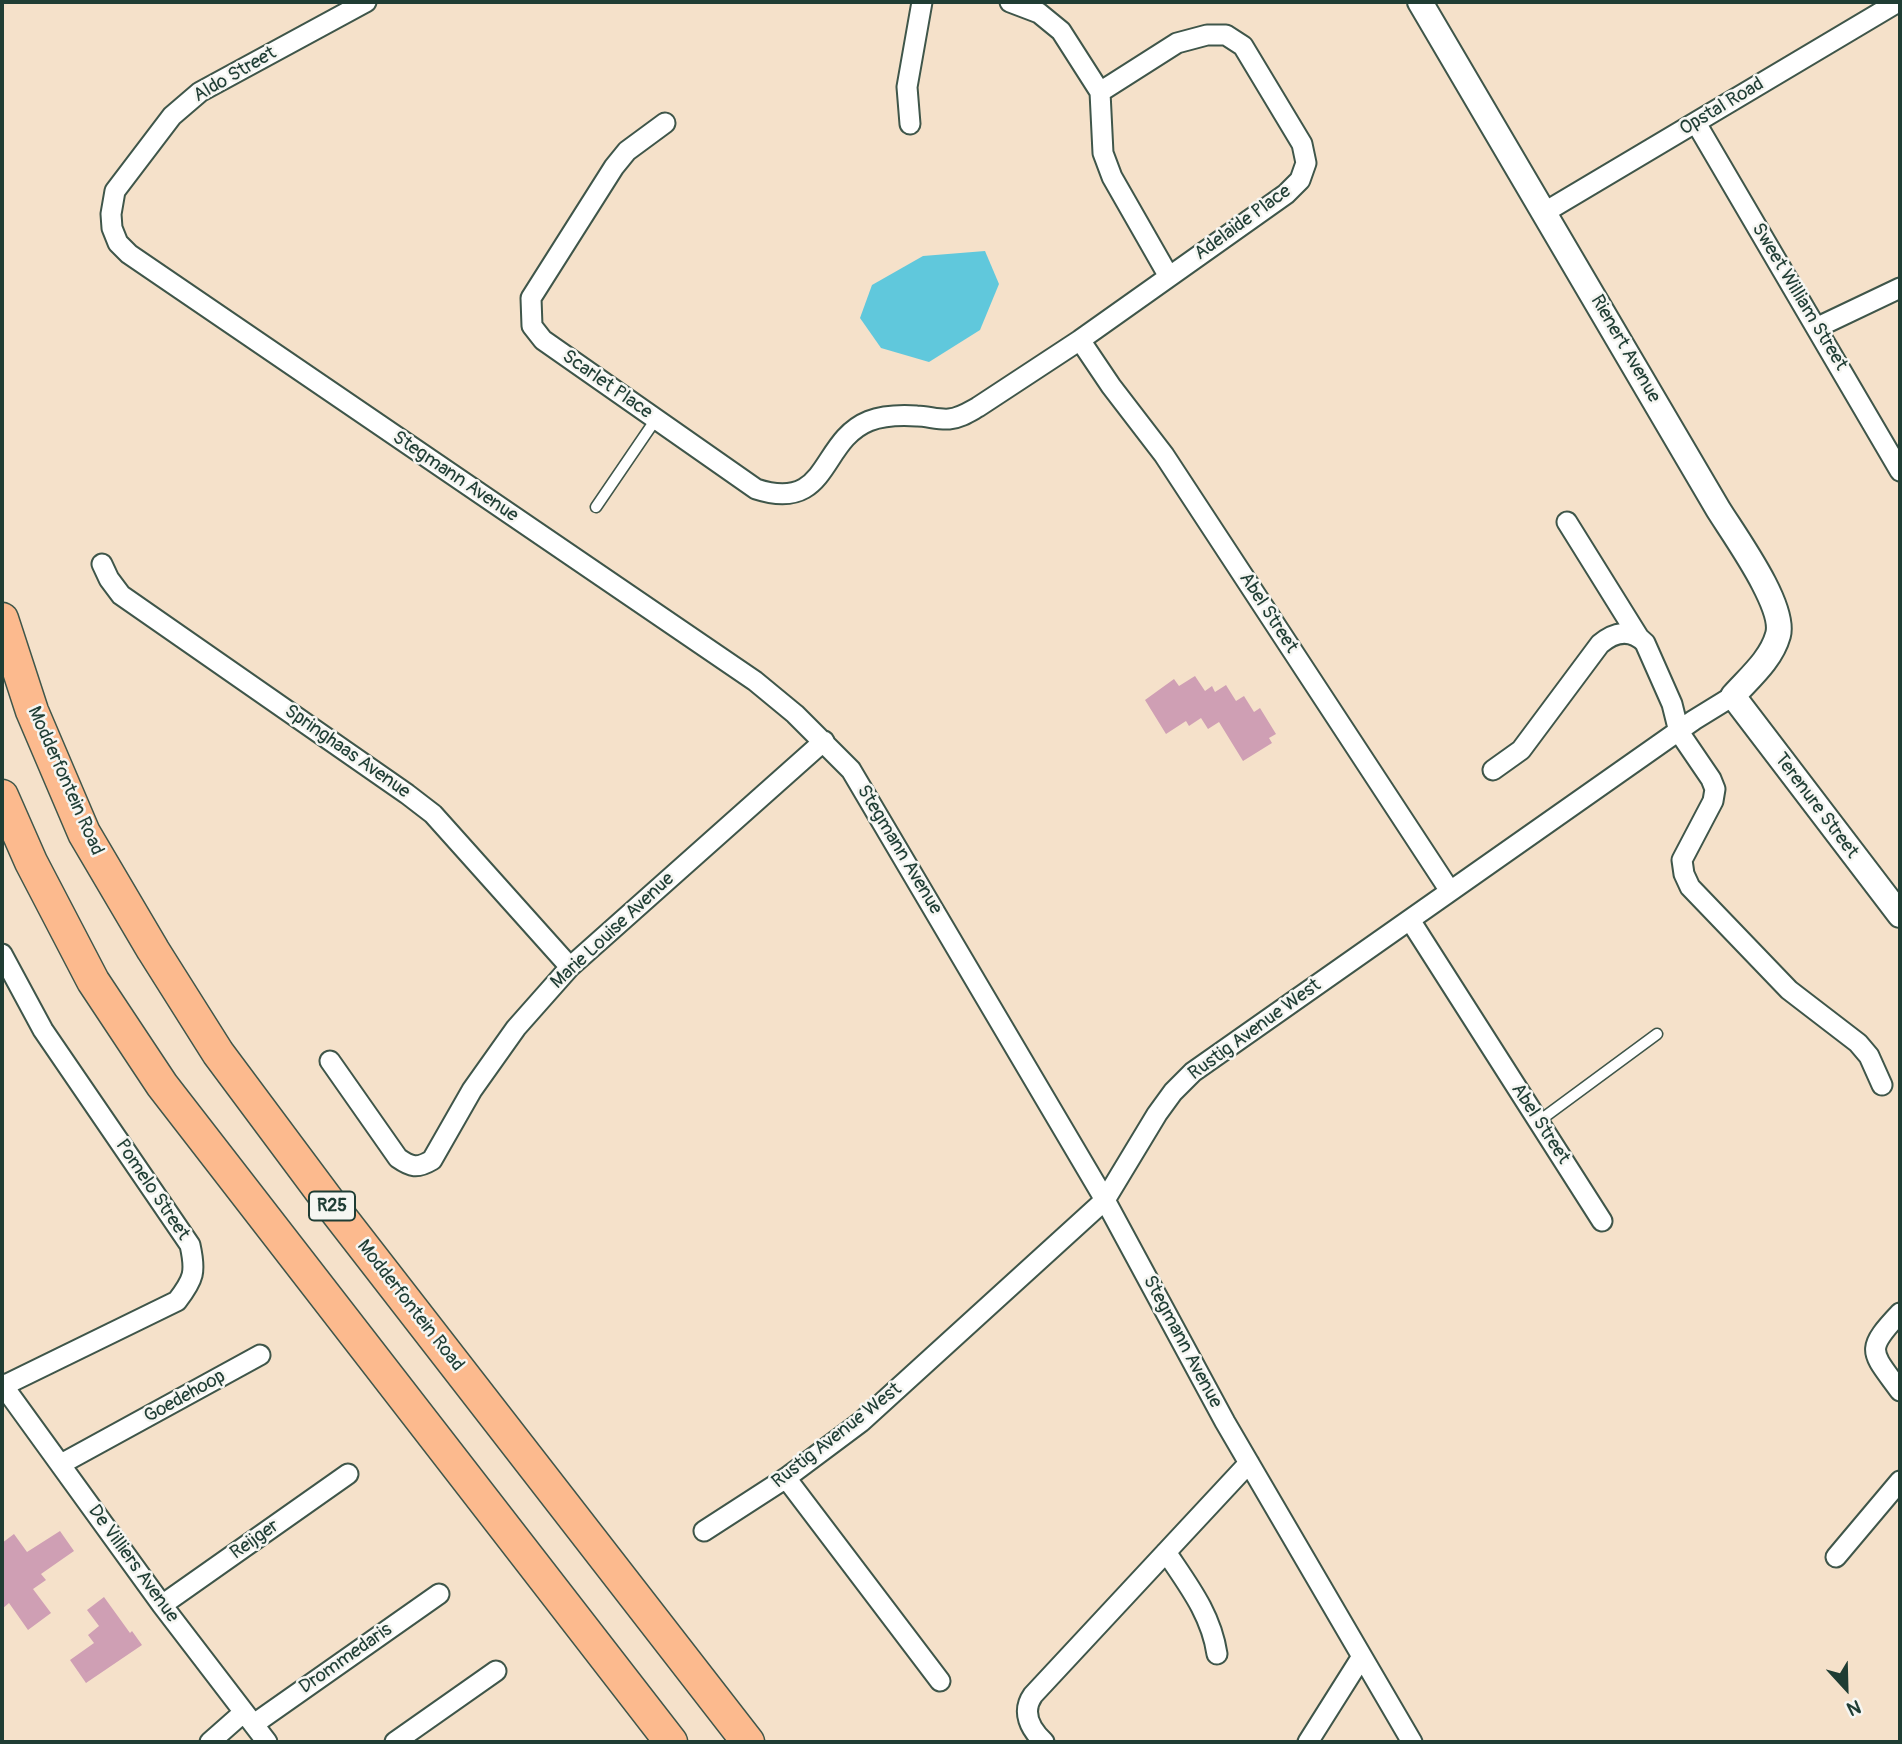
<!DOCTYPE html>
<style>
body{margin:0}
#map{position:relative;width:1902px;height:1744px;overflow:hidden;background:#f5e1ca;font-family:Pangolin,sans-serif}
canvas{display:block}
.frame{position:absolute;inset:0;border:4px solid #1f3d34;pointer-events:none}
.north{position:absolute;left:1811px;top:1653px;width:70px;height:70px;-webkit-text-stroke:5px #f6f6f2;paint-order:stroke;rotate:158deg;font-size:19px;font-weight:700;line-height:28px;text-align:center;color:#1f3d34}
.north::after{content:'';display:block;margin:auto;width:24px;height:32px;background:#1f3d34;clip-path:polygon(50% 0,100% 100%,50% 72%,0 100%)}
</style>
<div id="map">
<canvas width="1902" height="1744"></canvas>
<div class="frame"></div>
<div class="north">N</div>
</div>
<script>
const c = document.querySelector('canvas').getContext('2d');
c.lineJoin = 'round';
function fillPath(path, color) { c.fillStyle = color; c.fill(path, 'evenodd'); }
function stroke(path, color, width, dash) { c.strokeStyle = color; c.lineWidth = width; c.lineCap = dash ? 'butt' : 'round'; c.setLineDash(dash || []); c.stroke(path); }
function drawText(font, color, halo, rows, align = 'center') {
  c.font = font + ' Pangolin,sans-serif'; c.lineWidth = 5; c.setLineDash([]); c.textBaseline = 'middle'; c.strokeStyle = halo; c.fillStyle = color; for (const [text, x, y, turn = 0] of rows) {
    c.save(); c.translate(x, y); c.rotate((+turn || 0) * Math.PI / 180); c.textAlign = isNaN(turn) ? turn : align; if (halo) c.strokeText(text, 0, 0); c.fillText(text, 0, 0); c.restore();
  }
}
fillPath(new Path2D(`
 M985,251L999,284L980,330L929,362L881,348L860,318L872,285L923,256Z`), '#60c8dc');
fillPath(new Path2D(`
 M1195,676L1205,691L1212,686L1215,692L1226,685L1236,701L1244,696L1254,712L1260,708L1276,734L1269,738L1272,743L1243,761L1219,722L1208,729L1201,718L1189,726L1186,721L1166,734L1145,700L1174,679L1179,686Z
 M60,1531L74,1551L41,1574L46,1580L33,1589L51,1613L28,1630L9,1603L2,1609V1543L14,1534L27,1552Z
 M104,1597L130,1633L132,1631L142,1645L86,1683L70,1660L94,1643L88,1635L99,1626L87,1610Z`), '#cf9fb4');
const service = new Path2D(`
 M596,507L656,419
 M1539,1121L1657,1034`);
const minor = new Path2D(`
 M366,2L200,92L172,116L115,191L111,214L112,228L118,243L129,254L755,681L795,714L851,770L1105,1200L1225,1422L1412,1742
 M1010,2L1039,13L1061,31L1100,92
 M665,123L627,151L614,167L531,298L532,326L543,340L756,489C830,513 819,441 869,421C882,416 902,415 917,416C927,416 939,420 949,419C960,418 969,412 978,407L1080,340L1286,194L1300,180L1306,163L1302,144L1243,46L1226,35H1207L1177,43L1100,92L1103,153L1112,177L1168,275
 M1696,123L1900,471
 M910,124L907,87L922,2
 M1545,212L1898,2
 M1818,327L1900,288
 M1080,340L1111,386L1164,455L1450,891
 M1567,522L1638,636
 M102,564L109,579L121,595L407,794L433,814L570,967
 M1493,770L1521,750L1600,644C1614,632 1631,628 1645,643L1672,704L1679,732L1711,779L1715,789L1713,801L1682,860L1684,874L1690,887L1789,990L1858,1043L1869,1056L1882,1085
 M1410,920L1602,1221
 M2,954L43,1030L190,1245C196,1272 194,1279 177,1301L3,1386
 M330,1061L398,1158C411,1167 417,1169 432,1160L472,1090L516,1028L570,967L824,741
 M1900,1313C1864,1351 1871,1351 1900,1391
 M2,1384L162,1605L267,1742
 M61,1464L260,1355
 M786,1478L940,1681
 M704,1531L786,1478L861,1422L1105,1200L1157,1114L1173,1092L1193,1072L1694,720L1733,696
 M1166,1552C1188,1585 1211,1614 1217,1654
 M1836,1557L1900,1481
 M162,1605L348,1474
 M254,1724L439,1594
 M210,1742L244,1712
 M395,1742L496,1671
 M1044,1742C1030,1729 1021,1712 1033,1695L1249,1463
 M1308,1742L1361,1658`);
const tertiary = new Path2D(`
 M1420,2L1718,509C1734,535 1786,606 1778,635C1771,660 1749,678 1733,696L1900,915`);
const primary = new Path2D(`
 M2,619L32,711L84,833L153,950L218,1053L329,1202L748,1742
 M2,796L31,862L93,981L162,1085L671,1742`);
stroke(service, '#3f564a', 13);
stroke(minor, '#3f564a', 23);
stroke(tertiary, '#3f564a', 28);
stroke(primary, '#3f564a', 35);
stroke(service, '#fff', 10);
stroke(minor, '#fff', 19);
stroke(tertiary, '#fff', 24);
stroke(primary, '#fcba8e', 32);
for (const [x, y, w] of [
 [332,1206,46]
]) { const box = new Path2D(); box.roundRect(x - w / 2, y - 14.5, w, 29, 5); c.fillStyle = '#f6f6f2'; c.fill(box); stroke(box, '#1f3d34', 2); }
drawText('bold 18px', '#1f3d34', null, [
 ["R25",332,1206]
]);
drawText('19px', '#1f3d34', '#f6f6f2', [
 ["Aldo Street",235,75,-30],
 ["Opstal Road",1722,107,-31],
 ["Adelaide Place",1243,223,-36],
 ["Sweet William Street",1799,297,59],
 ["Rienert Avenue",1625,349,60],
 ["Scarlet Place",607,385,35],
 ["Stegmann Avenue",455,477,34],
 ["Abel Street",1268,613,57],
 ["Springhaas Avenue",347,752,35],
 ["Modderfontein Road",65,781,66],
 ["Terenure Street",1816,806,53],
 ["Stegmann Avenue",899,850,59],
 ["Marie Louise Avenue",613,931,-43],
 ["Rustig Avenue West",1255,1030,-36],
 ["Abel Street",1540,1124,57],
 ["Pomelo Street",152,1190,56],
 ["Modderfontein Road",410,1306,52],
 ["Stegmann Avenue",1182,1342,62],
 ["Goedehoop",185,1397,-29],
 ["Rustig Avenue West",837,1436,-38],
 ["Reijger",255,1540,-35],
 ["De Villiers Avenue",133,1564,54],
 ["Drommedaris",346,1659,-35]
]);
</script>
